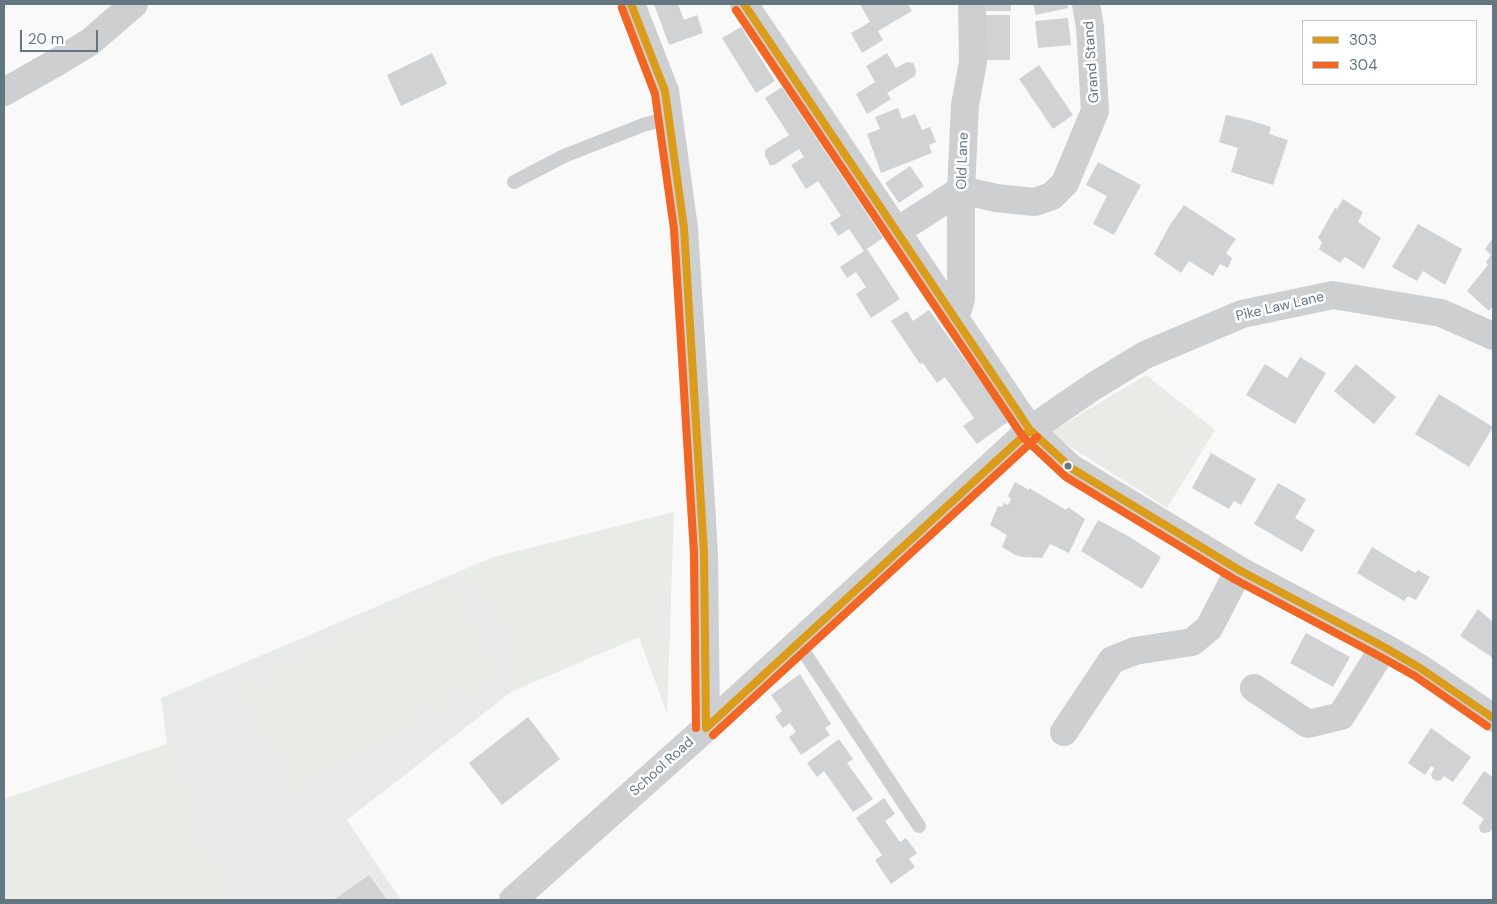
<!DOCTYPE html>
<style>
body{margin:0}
#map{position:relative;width:1497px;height:904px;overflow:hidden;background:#f9f9f9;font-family:"DM Sans",sans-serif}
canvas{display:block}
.frame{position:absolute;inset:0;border:5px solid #657683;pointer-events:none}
.legend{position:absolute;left:1302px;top:20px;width:175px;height:65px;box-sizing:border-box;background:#fff;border:1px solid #c1c8cd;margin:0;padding:6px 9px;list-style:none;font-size:15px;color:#657683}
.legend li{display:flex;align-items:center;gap:10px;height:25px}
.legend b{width:25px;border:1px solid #c1c8cd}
.scale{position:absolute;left:20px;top:30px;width:78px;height:22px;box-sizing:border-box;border:2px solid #657683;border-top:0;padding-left:6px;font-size:15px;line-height:18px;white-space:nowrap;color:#657683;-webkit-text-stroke:4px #fff;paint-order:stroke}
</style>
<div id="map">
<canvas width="1497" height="904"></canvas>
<div class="frame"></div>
<ul class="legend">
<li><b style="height:6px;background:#da9c1a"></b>303</li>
<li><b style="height:6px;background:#f26522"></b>304</li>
</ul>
<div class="scale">20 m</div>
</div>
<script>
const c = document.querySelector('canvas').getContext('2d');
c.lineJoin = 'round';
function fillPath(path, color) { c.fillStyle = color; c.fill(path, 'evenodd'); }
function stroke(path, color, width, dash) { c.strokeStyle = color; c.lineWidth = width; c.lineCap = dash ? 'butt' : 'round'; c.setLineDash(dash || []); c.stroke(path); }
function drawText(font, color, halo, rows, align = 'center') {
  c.font = font + ' "DM Sans",sans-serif'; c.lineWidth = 5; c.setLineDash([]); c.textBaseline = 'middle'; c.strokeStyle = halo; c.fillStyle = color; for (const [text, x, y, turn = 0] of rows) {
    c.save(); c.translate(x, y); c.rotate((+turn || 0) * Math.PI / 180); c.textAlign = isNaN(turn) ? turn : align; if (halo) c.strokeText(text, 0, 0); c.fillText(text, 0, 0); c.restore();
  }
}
fillPath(new Path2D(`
 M458,572L504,616L511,692L347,820L401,900H230L167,744L161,698Z`), '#e8e9e9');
fillPath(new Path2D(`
 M1146,375L1215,430L1167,508L1049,433Z
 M674,512L667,714L639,637L511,692L504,616L458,572L494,557Z
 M451,583L501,678L290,791L234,688Z
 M167,744L230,900H4V799Z`), '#e8ebe6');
fillPath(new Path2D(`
 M654,4H678L684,20L697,15L703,33L669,45Z
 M860,4H908L912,11L878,31L883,40L862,53L851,33L870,22Z
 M979,4H1011V11H979Z
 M1033,4H1067L1068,8L1036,15Z
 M980,15H1010V60H979Z
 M1068,18L1071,45L1038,48L1035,21Z
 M741,27L775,81L756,93L722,38Z
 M432,53L447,84L401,106L387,75Z
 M887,53L896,68L907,62L913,63L916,70L915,76L887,93L891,99L867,114L856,94L875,82L866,66Z
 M1039,65L1073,115L1053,129L1019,79Z
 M782,87L883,238L867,249L900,299L871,318L856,294L866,287L856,272L847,278L840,267L864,251L849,229L838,236L830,223L841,216L818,181L806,189L791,165L804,157L799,149L774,165H770L765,156V150L789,135L765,98Z
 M898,108L902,119L915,114L922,130L930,127L936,142L929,145L932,153L881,173L867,134L880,129L875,117Z
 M1226,115L1249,120L1271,127L1269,134L1288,140L1273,185L1231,172L1238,148L1219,142Z
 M1098,162L1141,185L1114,235L1093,224L1107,196L1086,185Z
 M910,166L924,186L899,203L885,183Z
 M1343,199L1363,212L1358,222L1381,238L1364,269L1345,257L1340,263L1319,249L1322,242L1318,238L1335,208L1337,209Z
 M1184,205L1236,239L1226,253L1232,258L1228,268L1220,264L1213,276L1189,261L1181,273L1154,254L1170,225Z
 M1418,224L1462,249L1445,285L1423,271L1417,281L1392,267Z
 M1493,238V306L1489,311L1467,291L1488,265L1486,262L1491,255L1485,249Z
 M929,310L1009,421L977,444L963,426L974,418L945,377L937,383L923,363L920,364L891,321L907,311L913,321Z
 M1300,357L1326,373L1295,424L1246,395L1265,364L1287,378Z
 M1356,364L1396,397L1374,424L1334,391Z
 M1439,394L1493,427L1469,467L1415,434Z
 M1211,453L1256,479L1241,505L1234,501L1229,509L1192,488Z
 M1015,482L1029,490V488L1066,510L1068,507L1085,519L1069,553L1050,544L1042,558L1023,557L1015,555L1002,547L1007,535L990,525L998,506L1002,507L1004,503L1008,505L1011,499L1008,496Z
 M1278,483L1306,499L1295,518L1315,530L1302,552L1254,524Z
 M1098,520L1128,536L1161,557L1142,589L1081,551Z
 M1372,547L1415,573L1418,570L1430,577L1416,600L1408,596L1404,601L1357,573Z
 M1478,609L1493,622V658L1460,636Z
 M1306,633L1350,657L1333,687L1290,663Z
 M800,674L831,724L825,728L830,735L801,755L789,737L796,732L790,723L783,728L775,717L782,711L771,695Z
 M528,717L560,759L502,805L469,763Z
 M1431,728L1471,757L1453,782L1444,776L1441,780L1436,781L1432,778L1431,775L1434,768L1431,766L1425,775L1408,763Z
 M839,739L853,759L847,763L873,799L853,812L824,771L817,777L807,763Z
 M1484,771L1493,777V827L1490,832L1483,833L1480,831L1479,826L1484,819L1462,803Z
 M884,798L895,814L885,821L900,842L906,838L917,853L909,859L915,867L891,884L875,860L882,855L856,818Z
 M369,875L387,900H334Z`), '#d0d2d3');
stroke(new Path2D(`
 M514,182L564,156L643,125L669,118
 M798,643L919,826`), '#cecfd0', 14);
stroke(new Path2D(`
 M631,4L665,91L684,228L704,553L706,728
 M744,4L1030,430L1071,468L1239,570L1384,647L1420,668L1493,718
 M4,92L57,62L90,42L134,4
 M897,231L961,190L996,198L1035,202L1052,196L1065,183L1095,111L1090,27L1086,4
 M955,319L961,299V190L965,105L973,62L972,4
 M1254,688L1308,724L1341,716L1384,647
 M1064,732L1112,660L1135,651L1192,642L1209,628L1239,570
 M513,900L706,728L1030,430L1094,386L1145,355L1242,314L1333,295L1441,313L1493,336`), '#cecfd0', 28);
stroke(new Path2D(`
 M631,4L665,91L684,228L704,553L706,728
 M744,4L1030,430L1071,468L1239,570L1384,647L1420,668L1493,718
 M706,728L1030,430`), '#da9c1a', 8);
stroke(new Path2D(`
 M622,8L655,94L674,229L694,553L696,728
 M736,10L1023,437L1066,477L1234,579L1379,656L1415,676L1487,726
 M713,735L1037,437`), '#f26522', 8);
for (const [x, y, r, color] of [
 [1068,466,4.5,"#657683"]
]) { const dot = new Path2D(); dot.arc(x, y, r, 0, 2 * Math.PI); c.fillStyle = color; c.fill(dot); stroke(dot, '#fff', 2); }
drawText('14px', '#657683', '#fff', [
 ["Grand Stand",1092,62,-94],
 ["Old Lane",963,161,-88],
 ["Pike Law Lane",1280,307,-13],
 ["School Road",662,767,-42]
]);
</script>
